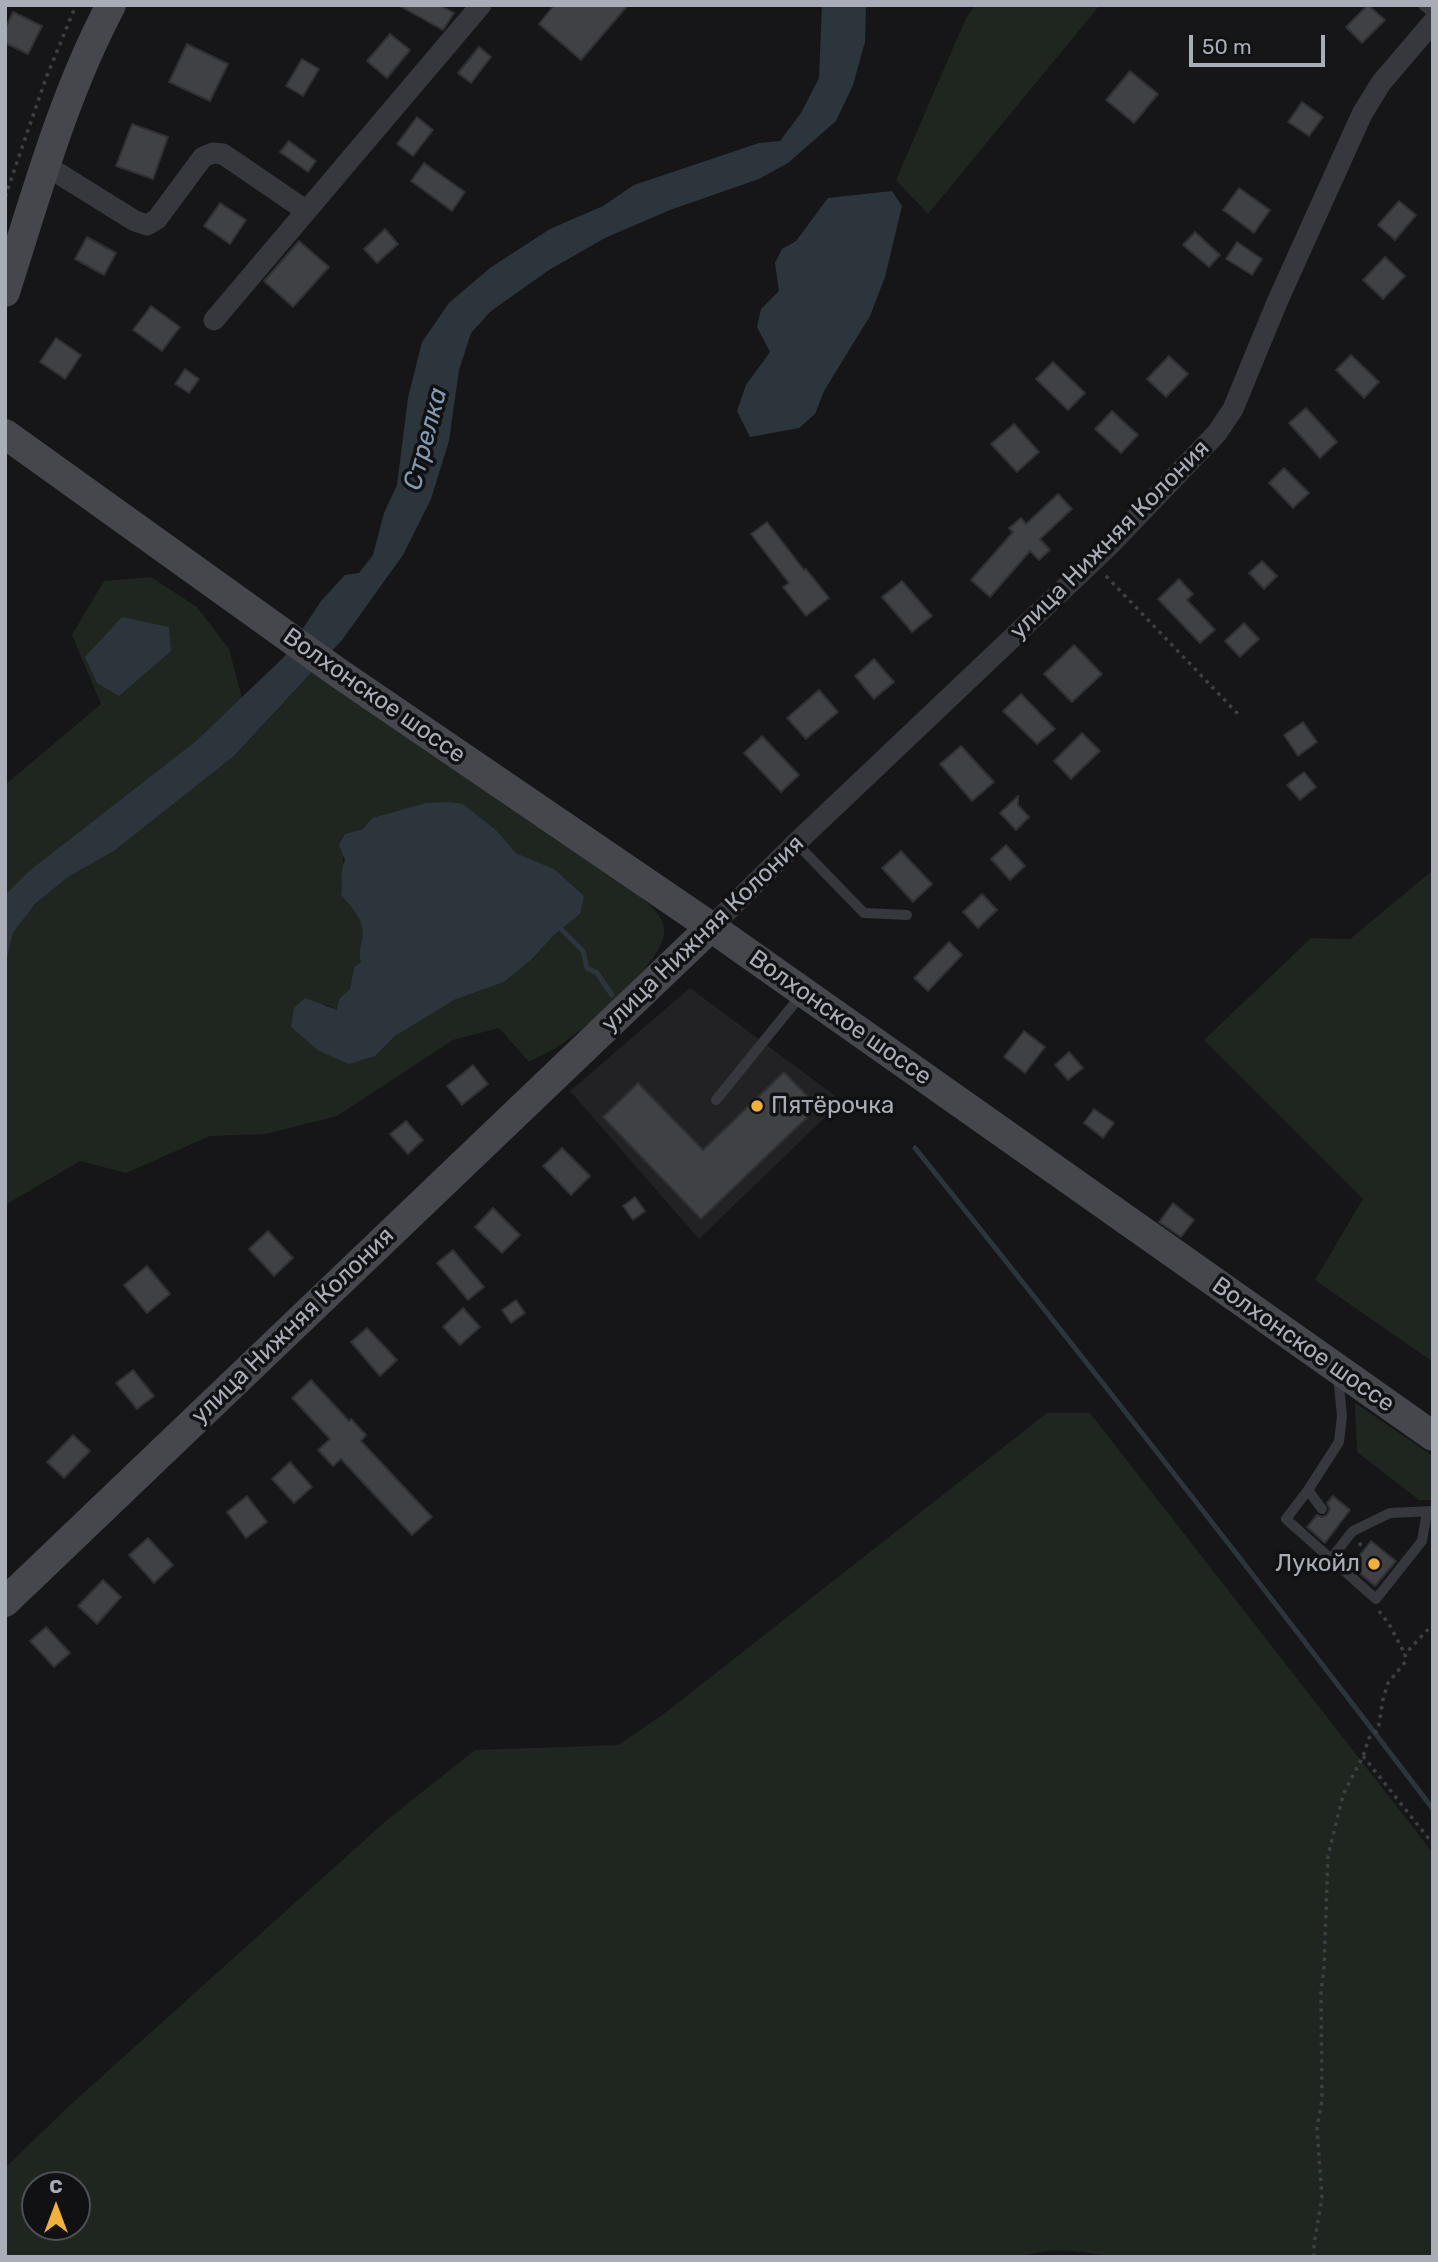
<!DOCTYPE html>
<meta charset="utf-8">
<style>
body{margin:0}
#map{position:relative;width:1438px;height:2262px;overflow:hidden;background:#161618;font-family:Rubik,sans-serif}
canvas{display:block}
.frame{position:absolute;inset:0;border:7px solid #a8adb8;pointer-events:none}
.north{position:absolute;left:21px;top:2171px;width:70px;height:70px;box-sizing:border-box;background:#111113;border:2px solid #4d4f55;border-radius:50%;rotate:0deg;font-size:19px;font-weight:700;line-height:28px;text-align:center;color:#a8adb8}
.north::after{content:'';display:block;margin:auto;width:24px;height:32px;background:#f2b134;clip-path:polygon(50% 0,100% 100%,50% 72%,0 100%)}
.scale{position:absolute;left:1189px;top:35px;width:136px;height:32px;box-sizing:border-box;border:4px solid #a8adb8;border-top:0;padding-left:9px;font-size:21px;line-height:24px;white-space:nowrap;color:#a8adb8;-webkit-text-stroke:5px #111113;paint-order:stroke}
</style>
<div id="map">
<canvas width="1438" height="2262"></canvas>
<div class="frame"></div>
<div class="north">С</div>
<div class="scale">50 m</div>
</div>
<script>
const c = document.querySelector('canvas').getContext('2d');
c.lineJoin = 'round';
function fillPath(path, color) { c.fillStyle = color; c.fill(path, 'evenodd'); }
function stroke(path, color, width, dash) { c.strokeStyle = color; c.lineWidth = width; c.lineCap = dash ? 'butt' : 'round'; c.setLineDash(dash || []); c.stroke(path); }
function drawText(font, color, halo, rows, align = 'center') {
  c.font = font + ' Rubik,sans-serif'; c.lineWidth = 7; c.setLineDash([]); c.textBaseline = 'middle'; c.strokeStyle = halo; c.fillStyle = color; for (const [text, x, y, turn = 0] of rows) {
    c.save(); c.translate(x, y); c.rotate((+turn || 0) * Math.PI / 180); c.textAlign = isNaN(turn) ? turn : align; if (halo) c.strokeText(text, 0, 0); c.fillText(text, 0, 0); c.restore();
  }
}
fillPath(new Path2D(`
 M690,988L842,1101L699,1239L570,1091Z`), '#222225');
fillPath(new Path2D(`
 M976,5H1100L928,214L896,180L966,18Z
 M151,577L197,607L229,649L242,698L196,741L29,871L5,895V785L101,704L72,635L104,581Z
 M314,671L640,896C651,906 667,919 664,935C657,967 593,1022 566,1041C555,1049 541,1055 529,1062L499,1028L453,1040L337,1116L266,1134L210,1136L126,1173L80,1161L5,1205V967L13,933L35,904L68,877L114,851L234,756ZM425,803L497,831L516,853L554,869L580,914L554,935L532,959L504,982L454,1000L424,1017L395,1036L375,1056L323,1003L337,1010L339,999L350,989L354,967L361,962C358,952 360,949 362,940C366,921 352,908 341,895L345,834L363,829L372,818Z
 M1433,870V1362L1315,1280L1363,1199L1204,1040L1311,938L1350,939Z
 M1355,1403L1433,1456V1500H1419L1357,1452Z
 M1047,1413H1090L1433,1853V2257H1111C1082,2251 1050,2246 1022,2257H5V2168L69,2106L387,1820L475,1750L618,1745L665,1713ZM77,2185V2227H35V2185Z`), '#1e261f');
fillPath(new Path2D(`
 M822,5H866L865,42L853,85L836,121L788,163L759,179L670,210L605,238L549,270L491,311L471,333L459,370L449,441L431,499L403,555L342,640L234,756L114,851L68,877L35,904L13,933L5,967V895L29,871L196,741L284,657L321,601L345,575L359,573L373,555L384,513L397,485L408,398L422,342L449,303L490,268L550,229L603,206L634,185L759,143L780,141L801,113L819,78Z
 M892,191L902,206L885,277L870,316L824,391L815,414L799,428L750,437L737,411L746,385L770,352L757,327L761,309L779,291L775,263L782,249L796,241L828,198Z
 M122,617L169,627L171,651L119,696L97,683L85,657Z
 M448,802L463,804L497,831L516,853L554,869L584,896L580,914L554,935L532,959L504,982L454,1000L395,1036L375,1056L349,1064L319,1051L291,1027L294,1008L305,998L337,1010L339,999L350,989L354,967L361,962C358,952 360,949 362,940C366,921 352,908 341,895C343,882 339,872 345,860L339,845L345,834L363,829L372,818L425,803Z`), '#2c353c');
stroke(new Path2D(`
 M561,929L583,951L587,968L597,973L612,995
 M915,1148C1091,1366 1263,1586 1433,1809`), '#2c353c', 5);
const building = new Path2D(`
 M398,5H440L454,13L443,30Z
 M554,5H628L581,60L539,24Z
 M1368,5L1385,20L1362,43L1346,27Z
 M13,12L42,26L28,54L5,43V29Z
 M390,34L410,50L387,78L367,61Z
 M187,44L228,64L210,101L169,82Z
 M479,47L491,57L471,83L458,73Z
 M302,59L319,69L303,96L286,86Z
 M1130,71L1158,94L1134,123L1106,100Z
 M1302,102L1323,117L1309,136L1288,122Z
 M417,117L433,130L413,156L397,144Z
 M132,124L168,137L153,179L116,166Z
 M289,141L316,161L308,172L280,152Z
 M424,163L465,192L452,211L411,181Z
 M1239,188L1270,210L1254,233L1223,210Z
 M1399,201L1416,215L1395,240L1378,225Z
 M220,203L246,220L230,244L204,226Z
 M385,229L398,244L377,263L364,249Z
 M1195,232L1220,255L1209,267L1183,245Z
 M87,237L116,253L104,275L75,259Z
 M299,241L329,267L293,307L264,281Z
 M1237,242L1262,259L1252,275L1226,259Z
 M1385,257L1405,276L1383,299L1363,280Z
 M151,306L180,327L162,351L133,330Z
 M56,338L81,355L65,379L40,362Z
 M1351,355L1379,382L1364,398L1336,370Z
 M1169,356L1188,374L1166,397L1147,379Z
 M1053,362L1085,393L1068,410L1036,379Z
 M185,369L199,379L189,393L175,384Z
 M1306,408L1337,442L1320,458L1289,423Z
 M1112,411L1138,435L1121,453L1095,429Z
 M1014,424L1039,452L1017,472L991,444Z
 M1284,468L1309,493L1293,508L1269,483Z
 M1058,494L1072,509L1040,539L1050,550L1039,560L1030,551L990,597L971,580L1013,532L1009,528L1021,518L1026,524Z
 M767,522L804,570L806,569L829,598L806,616L783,587L789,583L751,534Z
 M1262,561L1277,576L1264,589L1249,573Z
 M1179,579L1193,594L1187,600L1215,630L1200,643L1158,599Z
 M902,581L932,616L912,632L882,597Z
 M1244,623L1259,639L1240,657L1225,641Z
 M1074,645L1102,674L1072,702L1044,674Z
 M874,659L894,682L874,699L855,676Z
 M819,690L838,712L806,739L787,718Z
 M1021,694L1055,729L1037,744L1003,711Z
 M1303,722L1317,742L1298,756L1284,735Z
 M1082,733L1100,751L1071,779L1054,761Z
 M762,736L799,775L781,792L744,753Z
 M961,746L994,782L972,801L940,764Z
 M1304,772L1316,787L1300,800L1287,785Z
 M1018,796V805L1029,817L1016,830L1000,813Z
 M1006,845L1025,866L1010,880L991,859Z
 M901,851L932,884L913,902L882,868Z
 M982,894L997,910L978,928L963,912Z
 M949,942L962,955L928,991L914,978Z
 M1024,1031L1045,1047L1025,1073L1004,1057Z
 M1069,1052L1083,1068L1068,1080L1055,1065Z
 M473,1065L488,1084L462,1105L447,1086Z
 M784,1072L818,1107L701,1219L603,1117L638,1083L703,1150Z
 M1094,1109L1114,1123L1103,1138L1084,1123Z
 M406,1121L423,1140L408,1154L390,1134Z
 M562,1148L590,1176L571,1195L543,1166Z
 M635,1197L645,1211L633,1220L623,1206Z
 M1173,1203L1194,1220L1181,1237L1159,1222Z
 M493,1208L520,1235L502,1253L475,1227Z
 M268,1231L293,1258L274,1276L249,1249Z
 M453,1250L484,1287L468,1300L437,1263Z
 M147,1266L170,1294L147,1313L124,1285Z
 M516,1300L525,1313L511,1323L502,1310Z
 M463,1308L480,1327L460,1345L443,1327Z
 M367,1328L397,1360L380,1376L351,1342Z
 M133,1370L154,1396L137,1409L116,1383Z
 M311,1380L349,1421L351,1419L366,1435L361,1441L432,1517L412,1535L341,1459L333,1466L318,1450L330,1439L292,1398Z
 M73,1435L90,1451L64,1478L47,1462Z
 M290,1462L312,1487L294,1503L272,1479Z
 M247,1496L267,1522L246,1538L227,1512Z
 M1333,1496L1350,1510L1325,1543L1307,1527L1317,1515L1322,1517L1327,1515L1330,1509L1327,1503Z
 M148,1538L173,1565L154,1583L129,1555Z
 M1371,1541L1396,1561L1375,1586L1351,1566Z
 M103,1580L121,1597L97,1624L78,1606Z
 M46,1627L70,1653L54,1667L30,1641Z`);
fillPath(building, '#404145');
stroke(building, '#303034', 2);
stroke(new Path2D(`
 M5,197L46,78L76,5
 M1106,576L1239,715
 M1359,1543L1365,1549
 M1379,1611L1389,1624L1405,1654
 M1363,1756L1433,1844
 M1314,2257V2244L1322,2198L1317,2128L1322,2100L1321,1991L1324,1968L1328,1856L1343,1795L1363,1756L1369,1738L1378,1730L1383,1699L1388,1683L1406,1661L1405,1654L1433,1624`), '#3d3f44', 3.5, [3.5, 5]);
stroke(new Path2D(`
 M1423,5L1433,13
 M796,843L864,913L907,915
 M716,1100L802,994
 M1308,1490L1286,1519L1376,1599L1422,1541L1427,1512
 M1322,1509L1308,1490L1339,1442L1342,1416L1338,1376
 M1353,1531L1390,1513L1433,1511
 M1331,1559L1351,1533`), '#37383d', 10);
stroke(new Path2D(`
 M45,165L135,221L147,225L157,219L203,157L213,153L223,154L305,210
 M214,320L481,5
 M711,927L796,843L1108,547L1217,433L1233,409L1278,300L1362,114L1381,83L1433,22`), '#37383d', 21);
stroke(new Path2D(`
 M5,292C36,195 63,96 111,5
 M5,434L337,672L711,927L1433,1436
 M5,1602L711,927`), '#45474d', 30);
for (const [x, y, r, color] of [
 [757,1106,7,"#f2b134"],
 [1374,1564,7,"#f2b134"]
]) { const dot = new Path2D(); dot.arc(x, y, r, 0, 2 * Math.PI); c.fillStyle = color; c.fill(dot); stroke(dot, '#111113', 2.5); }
drawText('24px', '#a8adb8', '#111113', [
 ["улица Нижняя Колония",1110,540,-45],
 ["Волхонское шоссе",374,696,35],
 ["улица Нижняя Колония",703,934,-44],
 ["Волхонское шоссе",840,1018,35],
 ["улица Нижняя Колония",293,1326,-44],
 ["Волхонское шоссе",1303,1345,35]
]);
drawText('24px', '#a8adb8', '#111113', [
 ["Пятёрочка",771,1106],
 ["Лукойл",1360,1564,"right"]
], 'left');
drawText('italic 26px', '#7f9bb3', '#111113', [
 ["Стрелка",426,439,-75]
]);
</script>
